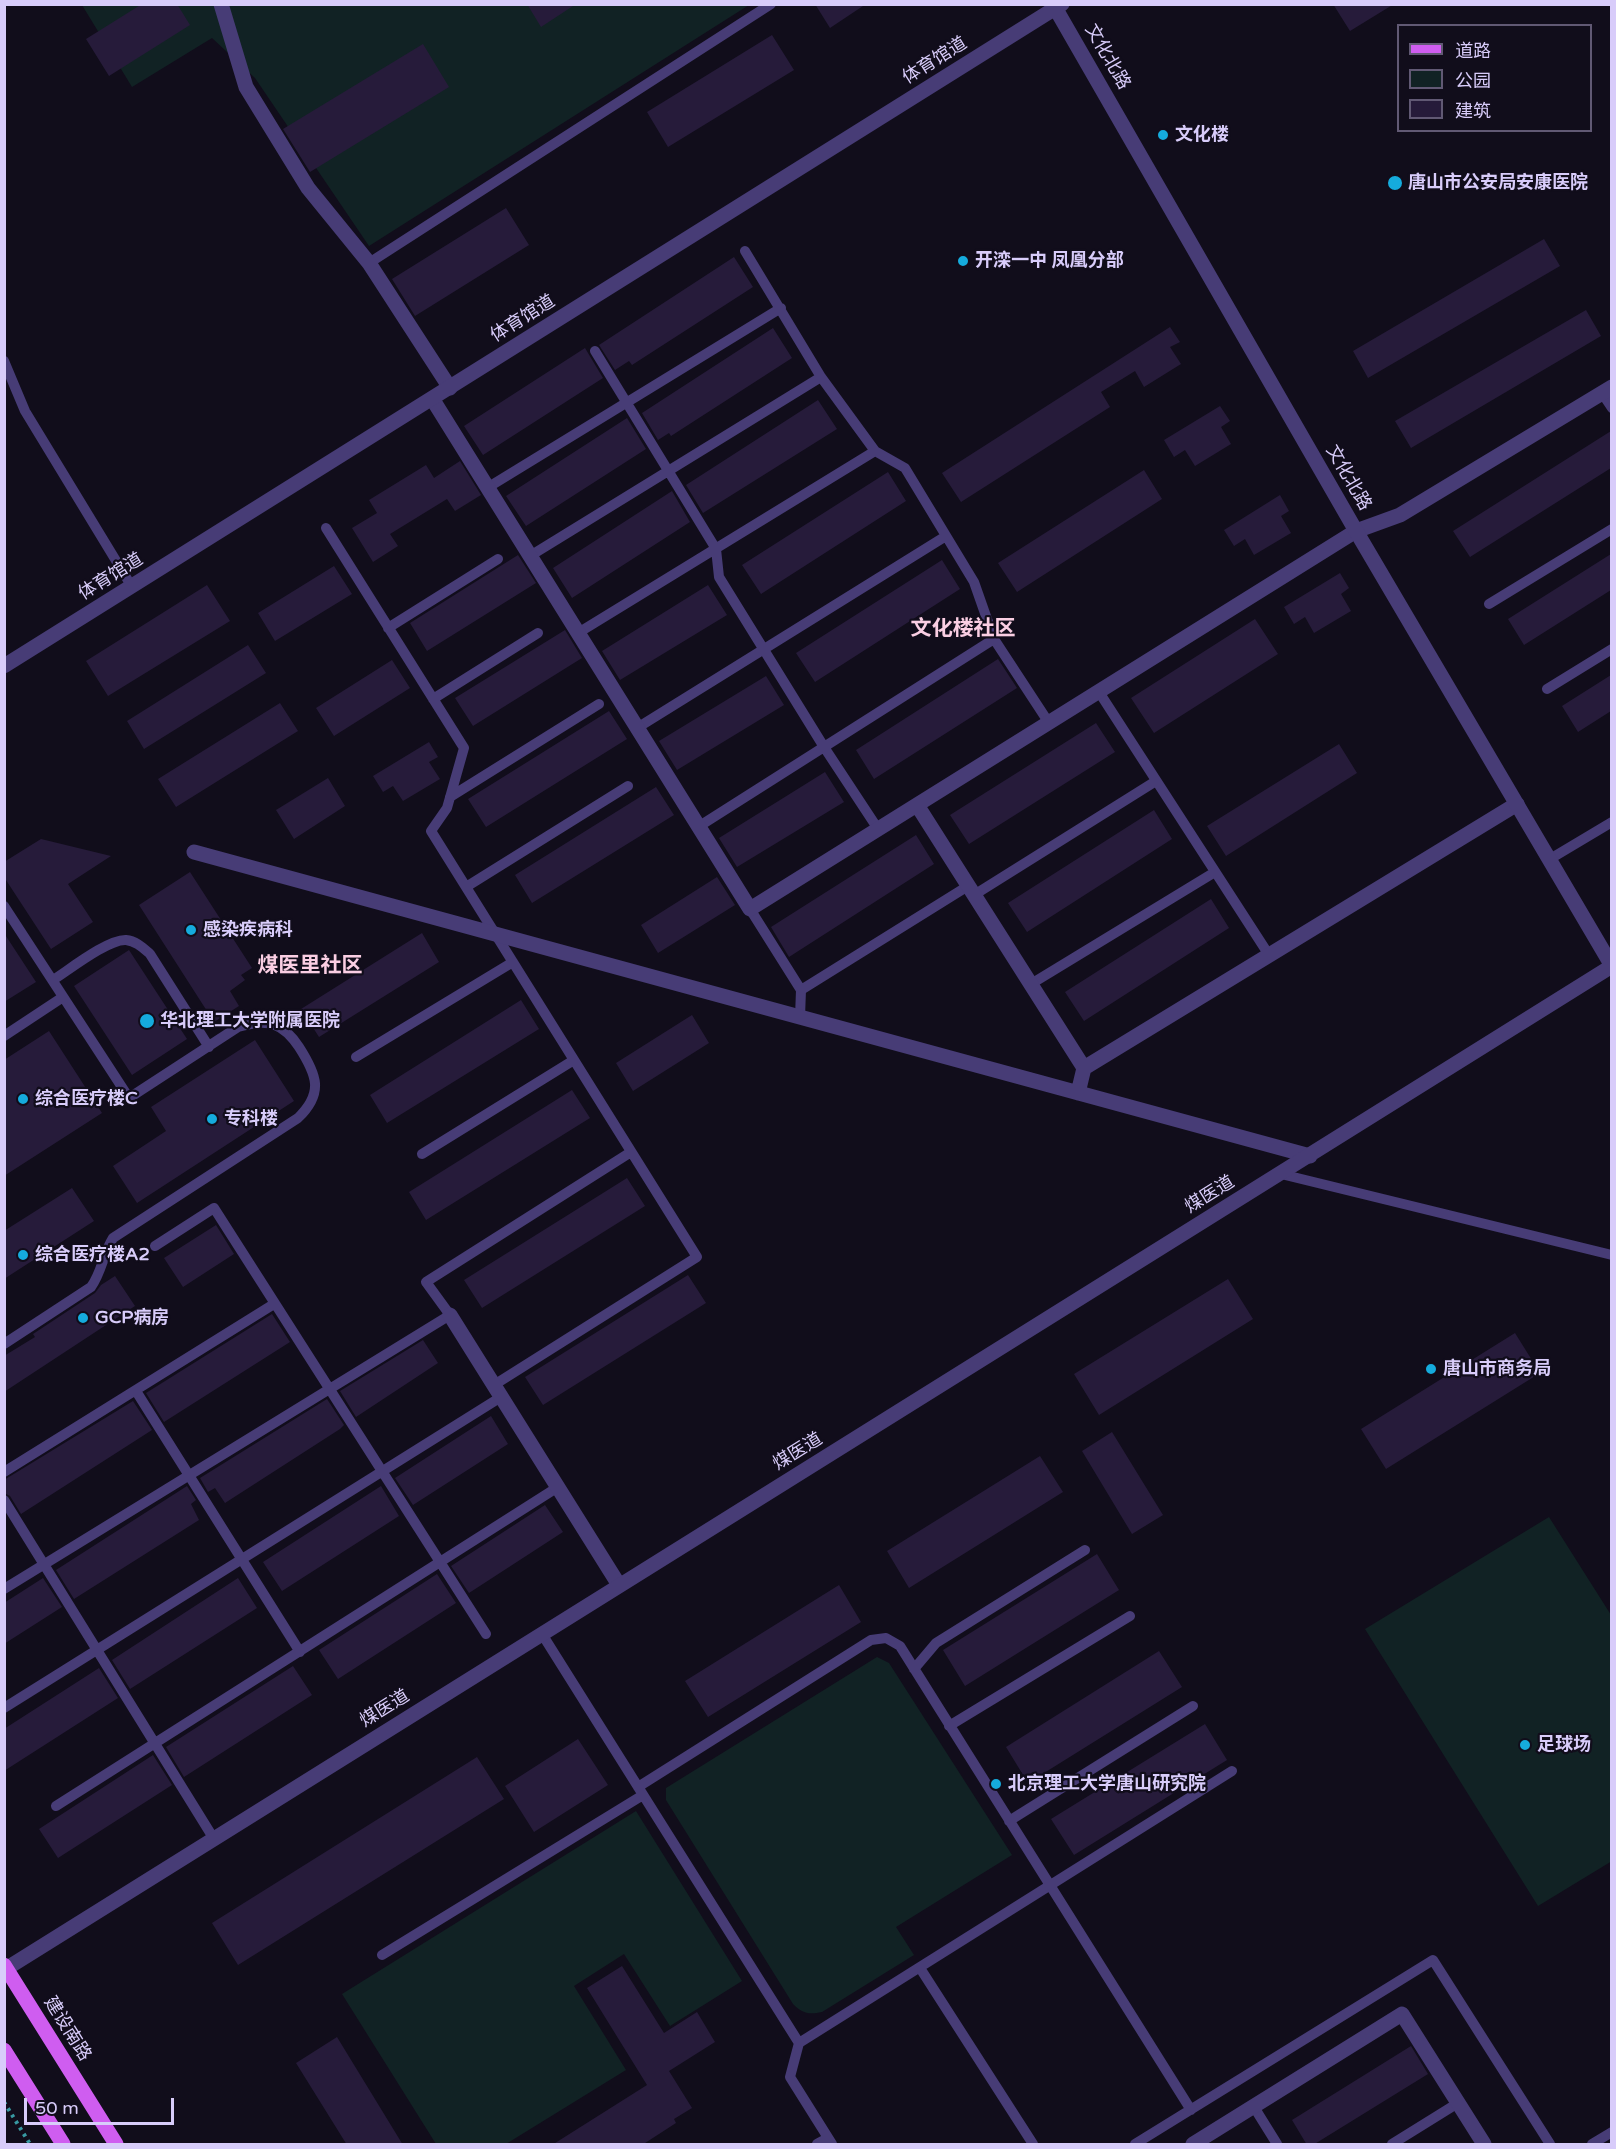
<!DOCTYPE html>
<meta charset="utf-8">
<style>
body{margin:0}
#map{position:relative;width:1616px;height:2149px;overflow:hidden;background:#110d1b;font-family:"Varela Round","Noto Sans SC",sans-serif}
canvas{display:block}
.frame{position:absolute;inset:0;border:6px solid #d8ccfa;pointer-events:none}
.legend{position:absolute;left:1397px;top:24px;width:195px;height:108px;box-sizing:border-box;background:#110d1b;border:2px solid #615974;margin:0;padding:8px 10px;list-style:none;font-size:18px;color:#d8ccfa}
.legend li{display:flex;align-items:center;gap:12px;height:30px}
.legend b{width:30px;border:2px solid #615974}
.scale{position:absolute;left:24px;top:2098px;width:150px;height:27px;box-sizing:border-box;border:3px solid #d8ccfa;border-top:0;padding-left:8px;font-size:18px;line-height:21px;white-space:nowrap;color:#d8ccfa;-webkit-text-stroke:4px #110d1b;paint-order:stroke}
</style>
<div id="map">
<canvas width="1616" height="2149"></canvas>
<div class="frame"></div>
<ul class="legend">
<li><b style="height:8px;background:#cf5df0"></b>道路</li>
<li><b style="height:16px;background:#112224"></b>公园</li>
<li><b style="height:16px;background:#261b3a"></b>建筑</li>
</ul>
<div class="scale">50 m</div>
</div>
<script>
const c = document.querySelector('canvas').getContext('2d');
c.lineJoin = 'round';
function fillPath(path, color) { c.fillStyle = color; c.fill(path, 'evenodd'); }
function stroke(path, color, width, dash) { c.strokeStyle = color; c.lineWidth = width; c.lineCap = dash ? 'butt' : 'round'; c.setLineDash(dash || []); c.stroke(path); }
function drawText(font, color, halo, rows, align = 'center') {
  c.font = font + ' "Varela Round","Noto Sans SC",sans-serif'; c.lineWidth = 4.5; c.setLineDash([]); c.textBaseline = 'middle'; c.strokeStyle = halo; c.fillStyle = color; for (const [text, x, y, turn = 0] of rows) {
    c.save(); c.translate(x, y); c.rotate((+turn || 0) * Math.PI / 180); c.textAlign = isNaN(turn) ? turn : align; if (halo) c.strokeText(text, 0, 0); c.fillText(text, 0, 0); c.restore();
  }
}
fillPath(new Path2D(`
 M82,5H749L369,246L255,78L212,38L132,87Z
 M1549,1517L1611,1615L1612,1861L1538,1906L1365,1629Z
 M877,1657L889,1663L1012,1855L896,1927L914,1955L822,2012C808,2015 802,2013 793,2004L666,1800V1788Z
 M636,1811L742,1981L670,2026L624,1954L574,1986L626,2070L506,2144H436L342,1994Z`), '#112224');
fillPath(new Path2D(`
 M142,4H177L190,25L109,76L86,39Z
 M527,4H576L541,27Z
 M815,4H866L830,28Z
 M1333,4H1394L1350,31Z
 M772,35L794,70L668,147L647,112Z
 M423,44L449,87L310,172L283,129Z
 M506,208L529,245L415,316L392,279Z
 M1544,239L1560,266L1368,378L1353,351Z
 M734,257L753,287L632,365L629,361L615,370L599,345Z
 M1586,310L1601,336L1411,448L1395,421Z
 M1170,327L1180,342L1170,347L1181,364L1144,387L1135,371L1101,392L1110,407L961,502L942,473Z
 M773,328L792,358L671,436L669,433L658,440L642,413Z
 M585,348L603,378L483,455L464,426Z
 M818,400L837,429L703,513L686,485Z
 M1220,406L1230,421L1221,427L1231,444L1195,466L1185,450L1174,457L1164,440Z
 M627,418L646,449L526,526L506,496Z
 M1611,431V468L1470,557L1453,531Z
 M460,461L481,495L455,511L447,499L390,534L398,546L373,562L352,528L377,513L369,500L426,465L434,478Z
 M1144,470L1162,499L1017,592L998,563Z
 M888,472L906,501L761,594L742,565Z
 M672,491L690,522L572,598L553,568Z
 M1280,495L1289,511L1281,516L1291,533L1254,555L1245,539L1234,546L1224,530Z
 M1611,554V590L1524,645L1508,619Z
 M518,555L536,583L427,651L410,623Z
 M942,560L960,589L815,682L796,653Z
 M334,566L352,594L275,641L258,613Z
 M1340,573L1349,588L1341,594L1351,611L1314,633L1305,617L1294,624L1284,607Z
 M207,585L230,621L108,696L86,661Z
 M708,585L727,615L620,680L602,651Z
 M1255,619L1278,654L1154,733L1131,698Z
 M565,630L582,658L473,726L455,698Z
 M248,645L266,673L144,749L127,721Z
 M998,659L1017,688L874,779L856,750Z
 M392,660L410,688L334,736L316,708Z
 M1611,675V711L1578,732L1562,706Z
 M766,676L784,705L677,770L659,741Z
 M280,703L298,731L176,807L158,779Z
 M609,711L627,739L486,827L468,799Z
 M1096,723L1115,752L969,844L950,815Z
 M429,742L438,757L429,762L440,779L403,801L393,786L383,792L373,776Z
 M1339,744L1357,773L1226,856L1207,826Z
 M825,772L844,802L737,867L719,838Z
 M328,778L345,806L294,839L276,810Z
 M656,787L674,815L532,903L515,875Z
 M1154,810L1172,839L1027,932L1008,903Z
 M916,835L934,864L789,957L771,927Z
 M41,839L111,856L68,884L93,922L51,949L4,877V862Z
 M190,872L252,968L241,975L245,980L230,991L239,1006L214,1022L139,905Z
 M717,877L735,905L658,953L641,925Z
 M1211,899L1229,928L1084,1021L1065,992Z
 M4,933L36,982L4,1002Z
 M422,933L439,962L319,1037L301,1009Z
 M129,950L187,1039L132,1075L74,986Z
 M521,1000L539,1029L387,1123L370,1095Z
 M692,1015L709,1043L633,1091L616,1063Z
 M49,1031L102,1113L4,1176V1060Z
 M255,1040L294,1101L137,1203L113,1166L166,1131L151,1107Z
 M572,1090L590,1118L426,1220L409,1192Z
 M627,1178L645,1206L482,1308L464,1280Z
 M72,1188L94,1221L4,1279V1231Z
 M216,1225L234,1254L183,1287L164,1258Z
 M688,1275L706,1303L543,1405L525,1377Z
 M115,1276L135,1306L4,1392V1356L35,1337L33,1334L95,1293L101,1285Z
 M1228,1279L1253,1319L1099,1415L1074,1374Z
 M272,1314L290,1342L164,1422L146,1393Z
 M1515,1333L1540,1373L1386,1469L1361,1429Z
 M423,1340L438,1363L356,1417L340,1391Z
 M327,1399L344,1425L340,1429L225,1503L215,1488L208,1492L200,1478Z
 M133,1401L152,1430L21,1514L10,1496L4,1493V1480Z
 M491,1416L508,1444L413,1505L395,1478Z
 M1112,1432L1163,1515L1132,1534L1082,1451Z
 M1040,1456L1063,1492L909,1588L887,1551Z
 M187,1486L196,1500L191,1504L199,1520L74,1599L56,1570Z
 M381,1486L399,1516L282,1591L263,1562Z
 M545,1505L563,1532L469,1593L451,1566Z
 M1097,1554L1119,1590L965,1686L943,1650Z
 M437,1574L456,1603L338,1679L319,1650Z
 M43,1578L62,1607L4,1644V1603Z
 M238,1578L257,1608L130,1689L112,1660Z
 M839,1585L861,1622L708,1717L685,1681Z
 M1159,1651L1182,1687L1028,1783L1006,1747Z
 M293,1666L312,1695L184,1777L166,1747Z
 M99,1668L118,1698L4,1771V1729Z
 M1205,1724L1227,1760L1074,1855L1051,1819Z
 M578,1739L608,1785L534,1832L505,1786Z
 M153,1755L172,1785L58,1858L39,1829Z
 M477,1757L504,1799L238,1965L212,1923Z
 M622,1966L664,2033L697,2012L715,2042L669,2071L692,2108L674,2119L676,2123L642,2145H552L647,2085L587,1988Z
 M337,2037L403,2145H347L296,2063Z
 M1411,2046L1428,2074L1313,2145H1307L1292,2120Z`), '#261b3a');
stroke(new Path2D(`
 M4,2102L30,2144`), '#3899a2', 4, [3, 4.5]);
stroke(new Path2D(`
 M745,251L821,377L875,451
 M369,263L771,4
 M595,351L716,549L719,577L824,747L878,829
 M4,361L25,411L132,587
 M1602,393L1612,408
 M487,488L781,308
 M326,528L464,748L447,808L431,831L697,1257L494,1385
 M530,556L821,377
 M1489,604L1612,529
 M388,628L498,559
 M578,633L875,451L905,468L974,582L994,639L1049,723
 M1547,689L1612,649
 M1099,692L1269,955
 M433,699L538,633
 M637,728L946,536
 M450,797L599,704
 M698,827L994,639
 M1550,859L1612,822
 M466,887L628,786
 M974,895L1156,781
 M4,906L129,1098L238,1027C251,1024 262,1020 275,1025C286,1029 293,1038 299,1047C317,1075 324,1093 298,1118L113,1238C103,1254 102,1272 91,1287L4,1344
 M750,909L801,990L800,1017
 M53,980C69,970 108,939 126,940C136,941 143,948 150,954L209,1047
 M1031,984L1215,872
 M801,990L968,886
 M4,1036L63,997
 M356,1057L513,962
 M422,1154L574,1060
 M1281,1174L1612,1255
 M155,1246L214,1208L486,1634
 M136,1391L300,1652
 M4,1472L274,1304
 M4,1500L214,1839
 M4,1589L450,1315L426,1282L631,1152
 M542,1634L799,2043
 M914,1669L936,1643L1085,1550
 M4,1708L501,1397
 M949,1726L1130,1616
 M638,1787L871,1640L886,1638L900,1646L1191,2110
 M56,1806L558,1487
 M1009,1821L1193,1706
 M382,1955L643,1795
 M920,1968L1033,2144
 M1254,2107L1277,2144
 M817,2144L828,2138
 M832,2144L790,2077L799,2043L1232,1771
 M1135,2144L1433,1960L1550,2144
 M1392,2144L1458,2103
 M1592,2144L1612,2132`), '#473c76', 10);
stroke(new Path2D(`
 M221,4L246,87L308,188L369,263L450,388
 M433,400L750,909L1356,531L1400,515L1612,387
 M917,805L1084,1068
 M194,852L1310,1156
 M1078,1093L1084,1068L1517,804
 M450,1315L619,1585
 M1193,2144L1402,2014L1484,2144`), '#473c76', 15);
stroke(new Path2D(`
 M1053,4L1356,531L1612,966
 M4,666L1062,4
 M4,1970L1612,966`), '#473c76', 15);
stroke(new Path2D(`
 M4,1965L116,2144
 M4,2050L63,2144`), '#cf5df0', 15);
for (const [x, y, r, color] of [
 [1163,135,6,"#15abdd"],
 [1395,183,8,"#15abdd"],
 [963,261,6,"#15abdd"],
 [191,930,6,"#15abdd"],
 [147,1021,8,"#15abdd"],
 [23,1099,6,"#15abdd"],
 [212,1119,6,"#15abdd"],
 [23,1255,6,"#15abdd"],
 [83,1318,6,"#15abdd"],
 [1431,1369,6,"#15abdd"],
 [1525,1745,6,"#15abdd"],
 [996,1784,6,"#15abdd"]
]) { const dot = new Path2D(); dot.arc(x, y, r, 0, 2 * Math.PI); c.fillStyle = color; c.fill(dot); stroke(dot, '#110d1b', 2); }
drawText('18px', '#d8ccfa', '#110d1b', [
 ["文化北路",1107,57,60],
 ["体育馆道",935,61,-32],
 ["体育馆道",523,319,-32],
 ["文化北路",1348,478,60],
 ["体育馆道",111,577,-32],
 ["煤医道",1210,1195,-32],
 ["煤医道",798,1452,-32],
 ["煤医道",385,1709,-32],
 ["建设南路",67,2029,58]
]);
drawText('bold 18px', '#d8ccfa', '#110d1b', [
 ["文化楼",1175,135],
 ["唐山市公安局安康医院",1408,183],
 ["开滦一中 凤凰分部",975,261],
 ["感染疾病科",203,930],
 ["华北理工大学附属医院",160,1021],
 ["综合医疗楼C",35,1099],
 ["专科楼",224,1119],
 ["综合医疗楼A2",35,1255],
 ["GCP病房",95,1318],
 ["唐山市商务局",1443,1369],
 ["足球场",1537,1745],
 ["北京理工大学唐山研究院",1008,1784]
], 'left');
drawText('bold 21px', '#facee3', '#110d1b', [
 ["文化楼社区",963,629],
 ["煤医里社区",310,966]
]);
</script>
